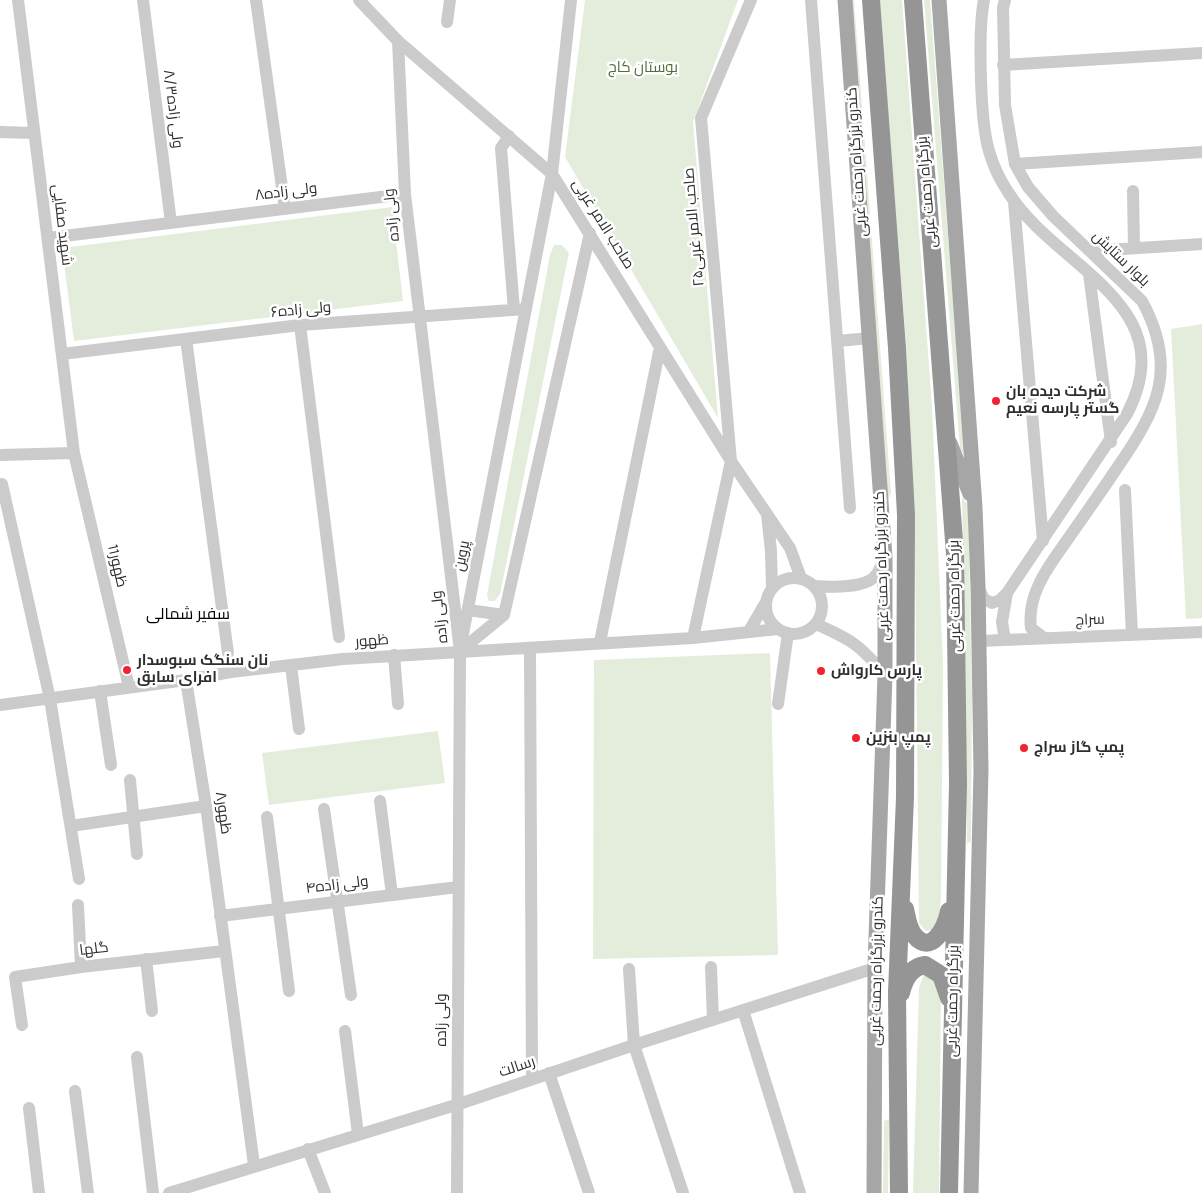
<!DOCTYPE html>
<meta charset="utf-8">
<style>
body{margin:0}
canvas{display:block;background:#fff}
</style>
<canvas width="1202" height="1193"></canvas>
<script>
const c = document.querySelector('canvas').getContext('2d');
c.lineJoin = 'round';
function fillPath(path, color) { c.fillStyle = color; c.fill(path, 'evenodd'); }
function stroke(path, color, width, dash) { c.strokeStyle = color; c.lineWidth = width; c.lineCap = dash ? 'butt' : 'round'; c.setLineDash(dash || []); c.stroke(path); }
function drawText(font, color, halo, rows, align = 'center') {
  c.font = font + ' Karla,Cairo,sans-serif'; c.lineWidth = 5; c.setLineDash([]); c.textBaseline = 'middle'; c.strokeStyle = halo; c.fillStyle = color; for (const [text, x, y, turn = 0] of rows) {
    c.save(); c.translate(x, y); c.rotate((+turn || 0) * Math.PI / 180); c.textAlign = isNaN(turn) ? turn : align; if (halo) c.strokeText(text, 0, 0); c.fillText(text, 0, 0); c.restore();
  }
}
fillPath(new Path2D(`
 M585,0H738L693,122L718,418L565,157Z
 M850,0H854L891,493L888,499Z
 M879,0H902L932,407L943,664L941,897L939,924L934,930L926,931L919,923L915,549L906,342Z
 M924,0H930L965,457L960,448Z
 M392,207L403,301L74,341L62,248Z
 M554,245H562L569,253L500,594L495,601H489L487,595L550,255Z
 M1202,324V618L1186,619L1171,329Z
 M962,497L968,505L972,695L971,841L967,844Z
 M770,653L778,955L593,959L594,660Z
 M438,731L445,783L269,805L262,753Z
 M924,974H930L941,991L939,1193H913L919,988Z
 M889,1119L888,1193H883L884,1121Z`), '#e4eddb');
stroke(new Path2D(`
 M18,0L74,453L129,687
 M143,0L171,223
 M256,0L285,209
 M359,0L398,41L552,174L731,461L790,548L801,578
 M811,0L850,508
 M984,0C978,30 980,122 989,151C993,165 1000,180 1008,192C1055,268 1185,303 1127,414L1007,593L1002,622L1005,640
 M1005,0L1003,8L1005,105L1015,164L1028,187L1053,216L1142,301C1179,369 1157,410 1117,468C1099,495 1081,520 1063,546C1045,571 1027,597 1031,628L1044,638
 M447,22L450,0
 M398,41L405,194L460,651L457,1193
 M1003,65L1202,53
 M0,132L34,133
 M509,136L501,148L514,310
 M1015,164L1202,152
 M1133,191L1134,248
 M1014,202L1043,541
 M48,238L405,194
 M1091,251L1202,244
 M1089,274L1111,442
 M300,325L339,637
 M186,339L228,653
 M838,341L870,338
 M62,354L300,325L526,309
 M0,455L74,453
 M2,484L50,699L79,879
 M1125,490L1132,635
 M767,514L771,551L772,588
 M766 606a28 28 0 1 1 56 0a28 28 0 1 1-56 0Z
 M814,586C830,587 866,589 876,575C880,570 882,563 885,557
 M978,587L984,599L992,603L1000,600L1007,593
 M468,610L504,615
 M816,624C852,640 860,645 885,675
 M749,631L766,602
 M693,638L731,461L701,118L751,0
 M462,639L552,174L571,0
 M979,641L1202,632
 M600,642L660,347
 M530,648L532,1078
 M460,651L504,615L590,233
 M394,655L398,704
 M291,666L299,729
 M186,680L206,806L254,1165
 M100,691L111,765
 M778,704L788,633
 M0,705L186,680L231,672L343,659L693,638L778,629
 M130,780L137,854
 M380,801L392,895
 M324,809L351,995
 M267,817L289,991
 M71,826L206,806
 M78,905L81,967
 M220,916L458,887
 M146,959L152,1011
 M711,967L713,1020
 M629,969L634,1045L683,1193
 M743,1010L800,1193
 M22,1025L15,977L81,967L224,951
 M345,1031L358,1134
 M137,1057L153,1193
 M549,1073L589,1193
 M75,1091L88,1193
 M29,1108L39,1193
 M308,1149L325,1193
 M169,1193L459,1104L634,1045L875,968`), '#cbcbcb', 12);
stroke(new Path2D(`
 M845,0L885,557V675L875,968L874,1193
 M939,0L975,507L978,587L981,770L971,1193
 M950,443L970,494`), '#a6a6a6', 15);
stroke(new Path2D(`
 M871,0L897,348L906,515L905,797L897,992L899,1193
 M913,0L955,554L958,784L949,1193
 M905,909C907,917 908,928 914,935C932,957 946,926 949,911
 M901,993C904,980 910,967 925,965L941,975L949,998`), '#959595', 18);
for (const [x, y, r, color] of [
 [996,401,5,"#f2232e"],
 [127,670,5,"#f2232e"],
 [821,671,5,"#f2232e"],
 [856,738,5,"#f2232e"],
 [1024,748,5,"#f2232e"]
]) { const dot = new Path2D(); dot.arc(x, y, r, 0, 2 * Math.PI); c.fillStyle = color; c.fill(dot); stroke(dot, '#fff', 2); }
drawText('15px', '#506d38', '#fff', [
 ["بوستان کاج",643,68]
]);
drawText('15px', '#2e2e2e', '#fff', [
 ["ولی زاده۸/۳",173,109,83],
 ["کندرو بزرگراه رحمت غربی",857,162,-94],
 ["ولی زاده۸",286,192,-7],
 ["بزرگراه رحمت غربی",927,192,-95],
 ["ولی زاده",392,215,-96],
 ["صاحب الامر غربی",603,224,58],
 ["شهید صفایی",62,225,83],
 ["صاحب الامر غربی۲۵",694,227,-95],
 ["بلوار ستایش",1121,259,44],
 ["ولی زاده۶",301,310,-5],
 ["پروین",462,556,-79],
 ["11ظهور",117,566,77],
 ["کندرو بزرگراه رحمت غربی",882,566,-92],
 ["بزرگراه رحمت غربی",955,596,-91],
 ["ولی زاده",440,617,-97],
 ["سراج",1090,620,-2],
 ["ظهور",372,641,-4],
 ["ظهور۸",223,813,82],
 ["ولی زاده۴",337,885,-7],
 ["گلها",94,949,-7],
 ["کندرو بزرگراه رحمت غربی",877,971,-89],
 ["بزرگراه رحمت غربی",953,1001,-89],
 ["ولی زاده",442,1020,-90],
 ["رسالت",517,1067,-18]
]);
drawText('bold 15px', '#2e2e2e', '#fff', [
 ["شرکت دیده بان",1006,392],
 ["گستر پارسه نعیم",1006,409],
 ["نان سنگک سبوسدار",137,661],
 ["افرای سابق",137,678],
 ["پارس کارواش",831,671],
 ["پمپ بنزین",866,738],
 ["پمپ گاز سراج",1034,748]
], 'left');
drawText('16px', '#000', '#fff', [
 ["سفیر شمالی",188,614]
]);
</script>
